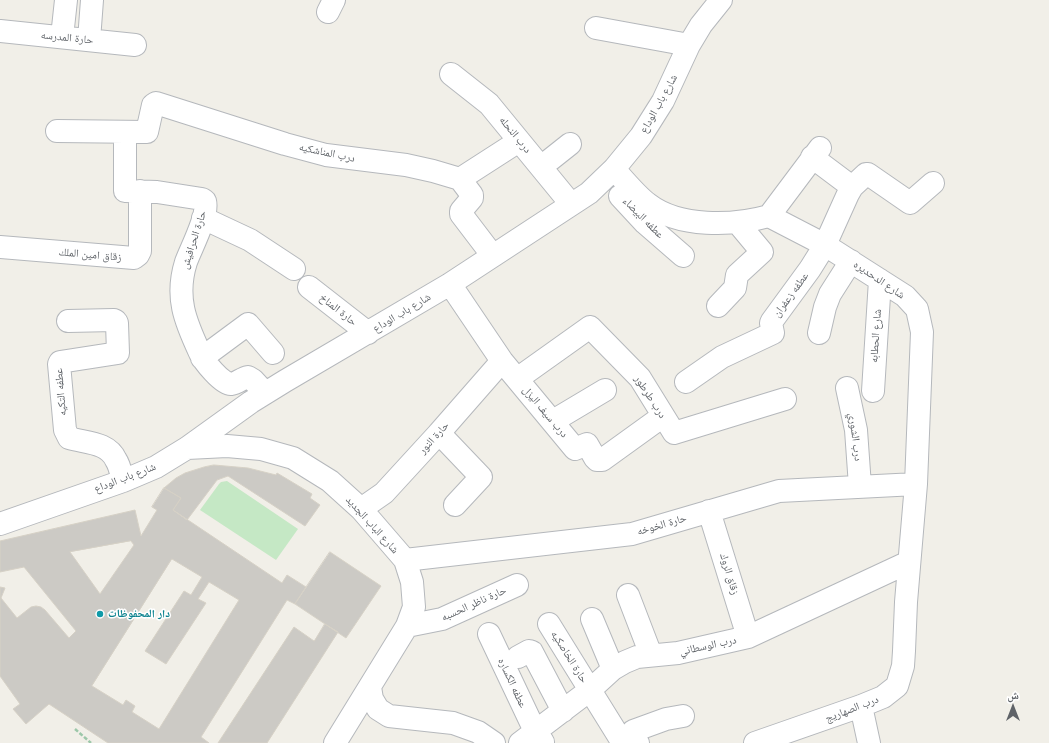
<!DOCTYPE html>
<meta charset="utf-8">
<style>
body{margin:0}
#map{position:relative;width:1049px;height:743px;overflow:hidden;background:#f1efe8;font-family:Arial,"Noto Naskh Arabic",sans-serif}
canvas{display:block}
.north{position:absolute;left:993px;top:687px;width:40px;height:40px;-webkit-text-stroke:3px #fff;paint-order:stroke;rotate:0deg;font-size:11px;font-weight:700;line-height:16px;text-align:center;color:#5f6368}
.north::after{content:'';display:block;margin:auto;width:14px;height:18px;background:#5f6368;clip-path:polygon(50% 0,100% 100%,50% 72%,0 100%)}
</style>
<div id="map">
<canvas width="1049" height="743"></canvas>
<div class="north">ش</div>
</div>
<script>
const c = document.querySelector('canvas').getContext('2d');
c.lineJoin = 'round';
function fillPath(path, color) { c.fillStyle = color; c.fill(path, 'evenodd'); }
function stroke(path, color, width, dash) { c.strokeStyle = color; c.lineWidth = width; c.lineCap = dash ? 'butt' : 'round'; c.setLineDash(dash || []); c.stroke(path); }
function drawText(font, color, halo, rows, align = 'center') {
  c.font = font + ' Arial,"Noto Naskh Arabic",sans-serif'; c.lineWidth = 3; c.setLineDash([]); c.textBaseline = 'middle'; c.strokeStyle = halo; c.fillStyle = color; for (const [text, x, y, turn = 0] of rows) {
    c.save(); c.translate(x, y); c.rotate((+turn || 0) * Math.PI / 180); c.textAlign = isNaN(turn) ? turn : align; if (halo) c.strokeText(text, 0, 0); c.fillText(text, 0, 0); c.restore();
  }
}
fillPath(new Path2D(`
 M227,481L298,529L276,560L200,510L219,484L221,482Z`), '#c5e8c5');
const building = new Path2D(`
 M214,465L248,468L276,475L277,473L312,494L310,498L320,505L305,526L228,476L217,480L187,520L173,510L181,498L164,488L176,478L185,473L204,467Z
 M164,488L181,498L173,510L282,583L287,575L306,587L295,604L287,600L201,737L209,743H108L49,704L26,724L13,709L20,704L0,676V587L5,588L1,598L17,618L31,607L36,606L41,607L45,610L69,638L76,631L24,567L0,572V541L135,510L141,536L157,510L152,507ZM131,541L134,545L100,594L70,552ZM172,559L202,577L191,595L184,591L145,651L166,664L206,603L198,599L209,582L239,600L159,729L132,712L135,706L126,700L123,705L92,686Z
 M330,552L381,586L346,638L295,604Z
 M325,624L338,632L267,743H218L294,627L314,641Z`);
fillPath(building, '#cccac5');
stroke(building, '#d6d1c6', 1);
const minor = new Path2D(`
 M328,12L334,0
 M596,28L689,45
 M0,31L135,45
 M62,37L66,0
 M89,40L92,0
 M451,74L489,104L571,204
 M57,131L147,132L153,105L156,103L285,144L326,155L406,165L433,171L460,179L472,195V198L461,211V214L493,256
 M125,132V191L157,192L202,199L205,201C209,215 191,248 186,262C175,297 185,321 200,353C203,361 223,385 231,384C238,383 242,378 248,377L253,380L265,393
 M812,157L852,187
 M541,167L570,144
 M614,169C623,179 637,196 648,204C679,228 733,226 769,216L825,245L905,296L917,309L922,332L916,484L906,602L904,651L903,666L897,686L883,697L861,706L755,743
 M460,179L519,141
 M620,196L645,223L683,256
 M769,216L820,148
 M203,218L250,240L294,269
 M0,247L134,258L138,255L140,251V191
 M450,284L502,361L575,449L587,444L595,458L597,460H602L663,416
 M309,287L368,333
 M718,306L735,288L737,275L762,252L737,222
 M68,321L114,320L116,321L117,323L118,353L60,362L59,364L65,430L69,438C86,443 108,442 116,460C120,466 121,474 123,481
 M819,333L825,307L830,294L851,261
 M202,358L248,324L273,353
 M517,379L590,327L640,378L674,433L785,399
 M686,382L722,357L773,333L771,323L772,321L810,269L825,245L848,194L852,187L866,174H868L910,203L933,183
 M847,388L856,430L860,486
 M873,391L880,280
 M553,421L605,390
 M439,433L481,477L455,505
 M187,448L227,446L261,449L293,458L330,481L361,509L405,560L412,582L414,607L407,626L335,743
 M361,509L384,493L439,433L502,361
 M709,511L748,637
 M0,524L123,481L156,467L187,448L251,402L285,381L450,284L589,193L614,169L641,136L663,101L689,45L701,25L721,0
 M405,560L632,534L779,491L916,484
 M628,595L651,655
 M592,619L613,669
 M549,624L621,740L624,741L634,737L638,743
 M407,626L442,619L517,585
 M489,634L535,731L543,742
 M518,657L529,651L532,652L563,711
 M370,687L372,699L378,709L389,716L453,723L478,732L494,743
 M861,706L869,743
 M634,737L633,731L666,719L683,716
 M520,743L590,690L613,669L625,662L637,657L678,653L748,637L909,562`);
stroke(minor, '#b5b8bc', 24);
stroke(new Path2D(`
 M75,729L91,743`), '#9cc7a9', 2.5, [4, 2]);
stroke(minor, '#fff', 22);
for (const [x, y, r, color] of [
 [100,614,4,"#0f9aa8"]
]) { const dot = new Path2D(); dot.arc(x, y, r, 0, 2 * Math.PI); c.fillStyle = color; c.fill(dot); stroke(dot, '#fff', 1.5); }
drawText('11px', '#5f6368', '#fff', [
 ["حارة المدرسه",67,38,6],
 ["شارع باب الوداع",659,104,-61],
 ["درب النحله",515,135,51],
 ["درب المناشكيه",327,153,12],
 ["عطفه البيضاء",643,218,45],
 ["حارة الحرافيش",194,240,-72],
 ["زقاق امين الملك",90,255,5],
 ["شارع الدحديره",879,280,34],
 ["عطفه زعفران",791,295,-54],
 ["حارة المناخ",338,310,38],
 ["شارع باب الوداع",402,313,-31],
 ["شارع الحطابه",876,336,-86],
 ["عطفه التكيه",61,392,-95],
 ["درب طرطور",650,397,57],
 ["درب سيف اليزل",545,412,50],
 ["درب الشوري",855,437,83],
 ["حارة النور",434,438,-48],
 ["شارع باب الوداع",125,478,-21],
 ["شارع الباب الجديد",372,525,48],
 ["حارة الخوخه",662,525,-16],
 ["زقاق الروك",729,574,73],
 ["حارة ناظر الحسبه",474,604,-24],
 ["درب الوسطاني",708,646,-12],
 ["حارة الخاصكيه",569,657,58],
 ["عطفه الكساره",512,683,65],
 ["درب الصهاريج",852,709,-21]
]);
drawText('bold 11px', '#0d838f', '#fff', [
 ["دار المحفوظات",108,614]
], 'left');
</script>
